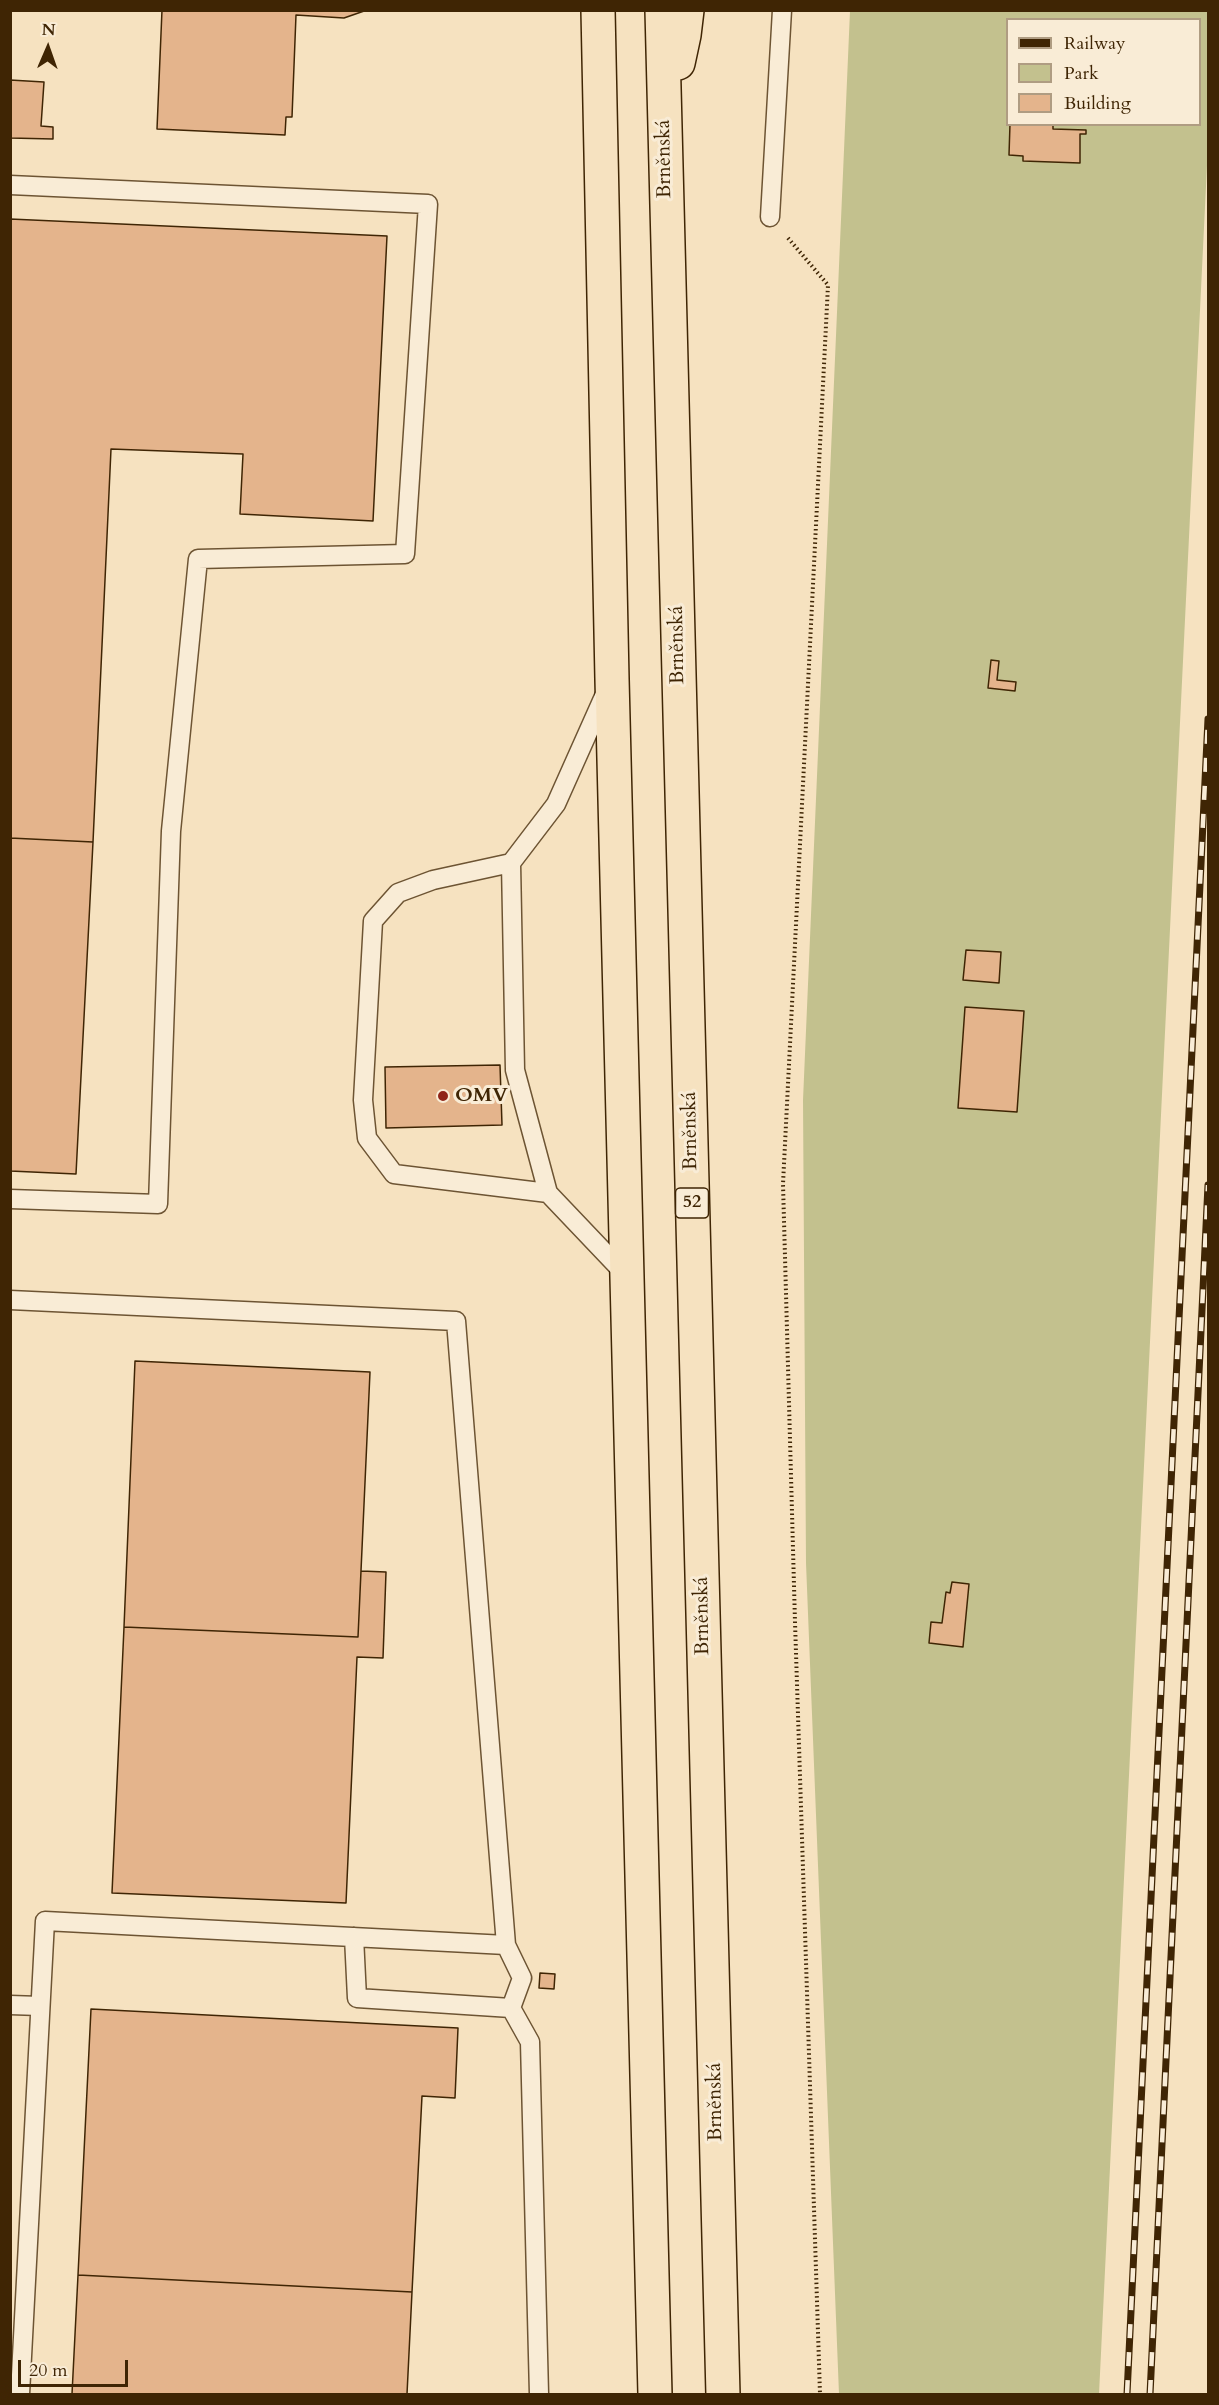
<!DOCTYPE html>
<meta charset="utf-8">
<style>
body{margin:0}
#map{position:relative;width:1219px;height:2405px;overflow:hidden;background:#f6e2c0;font-family:Cardo,serif}
canvas{display:block}
.frame{position:absolute;inset:0;border:12px solid #3f2504;pointer-events:none}
.legend{position:absolute;left:1006px;top:18px;width:195px;height:108px;box-sizing:border-box;background:#f9ecd6;border:2px solid #af9c82;margin:0;padding:8px 10px;list-style:none;font-size:18px;color:#3f2504}
.legend li{display:flex;align-items:center;gap:12px;height:30px}
.legend b{width:30px;border:2px solid #af9c82}
.north{position:absolute;left:18px;top:18px;width:60px;height:60px;-webkit-text-stroke:4px #f9ecd6;paint-order:stroke;rotate:2deg;font-size:16px;font-weight:700;line-height:24px;text-align:center;color:#3f2504}
.north::after{content:'';display:block;margin:auto;width:21px;height:27px;background:#3f2504;clip-path:polygon(50% 0,100% 100%,50% 72%,0 100%)}
.scale{position:absolute;left:18px;top:2360px;width:110px;height:27px;box-sizing:border-box;border:3px solid #3f2504;border-top:0;padding-left:8px;font-size:18px;line-height:21px;white-space:nowrap;color:#3f2504;-webkit-text-stroke:4px #f9ecd6;paint-order:stroke}
</style>
<div id="map">
<canvas width="1219" height="2405"></canvas>
<div class="frame"></div>
<ul class="legend">
<li><b style="height:8px;background:#3f2504"></b>Railway</li>
<li><b style="height:16px;background:#c3c18e"></b>Park</li>
<li><b style="height:16px;background:#e4b48c"></b>Building</li>
</ul>
<div class="north">N</div>
<div class="scale">20 m</div>
</div>
<script>
const c = document.querySelector('canvas').getContext('2d');
c.lineJoin = 'round';
function fillPath(path, color) { c.fillStyle = color; c.fill(path, 'evenodd'); }
function stroke(path, color, width, dash) { c.strokeStyle = color; c.lineWidth = width; c.lineCap = dash ? 'butt' : 'round'; c.setLineDash(dash || []); c.stroke(path); }
function drawText(font, color, halo, rows, align = 'center') {
  c.font = font + ' Cardo,serif'; c.lineWidth = 6; c.setLineDash([]); c.textBaseline = 'middle'; c.strokeStyle = halo; c.fillStyle = color; for (const [text, x, y, turn = 0] of rows) {
    c.save(); c.translate(x, y); c.rotate((+turn || 0) * Math.PI / 180); c.textAlign = isNaN(turn) ? turn : align; if (halo) c.strokeText(text, 0, 0); c.fillText(text, 0, 0); c.restore();
  }
}
fillPath(new Path2D(`
 M850,11H1208V145L1099,2394H839L806,1563L803,1100ZM1008,20H1200V124H1008Z`), '#c3c18e');
const building = new Path2D(`
 M162,10H367L344,18L296,15L292,117H286L285,135L157,129Z
 M10,80L44,82L41,126L53,127V139L10,138Z
 M1010,124H1053V129L1086,130V134H1080V163L1023,161V156L1009,155Z
 M10,219L387,236L373,521L240,514L243,454L111,449L93,842L10,838Z
 M991,660L999,661L997,680L1016,682L1015,691L988,688Z
 M10,838L93,842L76,1174L10,1171Z
 M966,950L1001,952L999,983L963,980Z
 M965,1007L1024,1011L1017,1112L958,1108Z
 M500,1065L502,1125L386,1128L385,1067Z
 M135,1361L370,1372L358,1637L124,1627Z
 M361,1571L386,1572L383,1658L357,1657L346,1903L112,1893L124,1627L358,1637Z
 M952,1582L969,1584L963,1647L929,1643L931,1622L942,1623L946,1592L950,1593Z
 M540,1973L555,1974L554,1989L539,1988Z
 M91,2009L458,2028L455,2098L422,2096L412,2292L78,2275Z
 M78,2275L412,2292L407,2394H72Z`);
fillPath(building, '#e4b48c');
stroke(building, '#3f2504', 1.5);
const lane = new Path2D(`
 M10,185L428,204L405,554L198,559L171,831L158,1204L10,1199
 M770,217L782,10
 M606,692L556,804L511,863L515,1070L548,1193L626,1275
 M511,863L433,880L398,893L373,921L363,1100L367,1138L394,1174L548,1193
 M10,1300L456,1321L506,1945L45,1921L20,2394
 M354,1937L357,1998L511,2008L530,2042L539,2394
 M506,1945L522,1978L511,2008
 M10,2005L40,2006`);
const highway = new Path2D(`
 M598,10L612,679L655,2394
 M662,10L723,2394
 M678,63L684,35L687,10`);
stroke(lane, '#6d5433', 21);
stroke(highway, '#3f2504', 36);
stroke(new Path2D(`
 M788,238L828,285L783,1184L795,1622L820,2394`), '#3f2504', 4, [1.5, 3]);
stroke(lane, '#f9ecd6', 18);
stroke(highway, '#f6e2c0', 33);
const rail = new Path2D(`
 M1127,2394L1208,719
 M1150,2394L1208,1185`);
stroke(rail, '#3f2504', 7);
stroke(rail, '#f9ecd6', 4.5, [14]);
for (const [x, y, r, color] of [
 [443,1096,6,"#8f2418"]
]) { const dot = new Path2D(); dot.arc(x, y, r, 0, 2 * Math.PI); c.fillStyle = color; c.fill(dot); stroke(dot, '#f9ecd6', 2); }
for (const [x, y, w] of [
 [692,1203,33]
]) { const box = new Path2D(); box.roundRect(x - w / 2, y - 15, w, 30, 4.5); c.fillStyle = '#f9ecd6'; c.fill(box); stroke(box, '#3f2504', 1.5); }
drawText('bold 18px', '#3f2504', null, [
 ["52",692,1203]
]);
drawText('20px', '#3f2504', '#f9ecd6', [
 ["Brněnská",665,159,-91],
 ["Brněnská",678,645,-91],
 ["Brněnská",691,1131,-91],
 ["Brněnská",703,1616,-91],
 ["Brněnská",716,2102,-91]
]);
drawText('bold 20px', '#3f2504', '#f9ecd6', [
 ["OMV",455,1096]
], 'left');
</script>
